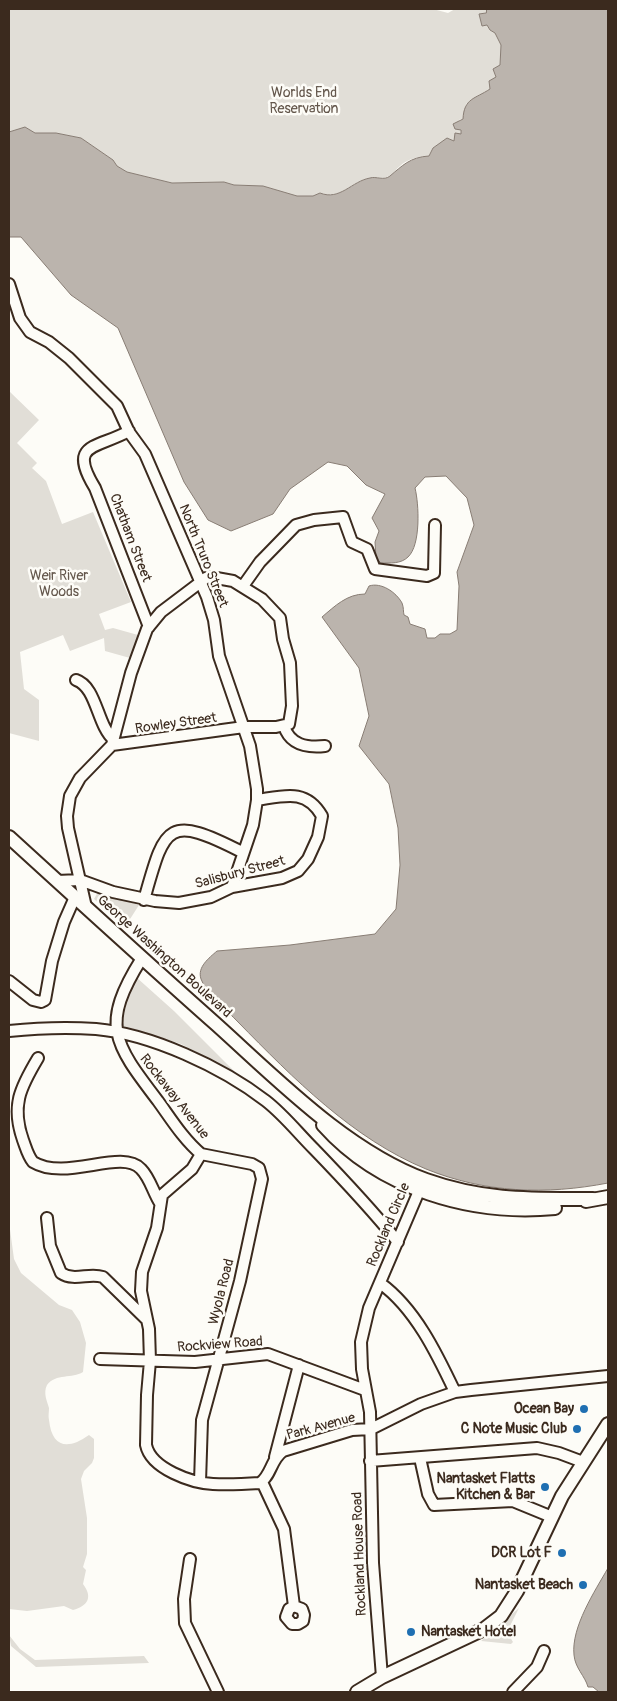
<!DOCTYPE html>
<style>
body{margin:0}
#map{position:relative;width:617px;height:1701px;overflow:hidden;background:#fdfcf7;font-family:Pangolin,sans-serif}
canvas{display:block}
.frame{position:absolute;inset:0;border:10px solid #3b2a1e;pointer-events:none}
</style>
<div id="map">
<canvas width="617" height="1701"></canvas>
<div class="frame"></div>
</div>
<script>
const c = document.querySelector('canvas').getContext('2d');
c.lineJoin = 'round';
function fillPath(path, color) { c.fillStyle = color; c.fill(path, 'evenodd'); }
function stroke(path, color, width, dash) { c.strokeStyle = color; c.lineWidth = width; c.lineCap = dash ? 'butt' : 'round'; c.setLineDash(dash || []); c.stroke(path); }
function drawText(font, color, halo, rows, align = 'center') {
  c.font = font + ' Pangolin,sans-serif'; c.lineWidth = 5; c.setLineDash([]); c.textBaseline = 'middle'; c.strokeStyle = halo; c.fillStyle = color; for (const [text, x, y, turn = 0] of rows) {
    c.save(); c.translate(x, y); c.rotate((+turn || 0) * Math.PI / 180); c.textAlign = isNaN(turn) ? turn : align; if (halo) c.strokeText(text, 0, 0); c.fillText(text, 0, 0); c.restore();
  }
}
fillPath(new Path2D(`
 M9,9H433L448,13L455,9H487L486,13L479,14L482,26L487,25L490,30L495,33L501,45L500,66L494,69L496,77L489,83L491,89L466,104L464,118L459,120L461,134L454,141L448,138L433,148L429,156C420,156 407,159 400,166C396,169 394,174 389,176C382,180 376,176 370,178C352,182 339,200 320,193L313,196H296L263,186L234,185L224,182L172,183L127,172L117,166L113,160L81,138L56,133H35L25,127L9,132Z
 M9,391L39,420L17,443L37,463L32,468L46,481L62,524L93,512L131,602L99,614L105,630L113,628L138,635L130,658L105,651L104,638L70,651L63,635L20,652L24,689L39,700V741L9,733Z
 M98,892L139,905L125,927L94,899Z
 M136,977L174,1011L235,1072L181,1044L121,1025L123,1005Z
 M9,1222L14,1259L21,1273L59,1305L72,1310L80,1322L86,1343L83,1372C72,1379 56,1373 47,1385C43,1393 47,1401 49,1408C49,1412 48,1416 49,1420C52,1448 68,1450 89,1435L94,1439V1458L92,1463L84,1471L81,1479L87,1518V1554L83,1567L86,1570L83,1584C93,1597 88,1606 73,1610L64,1606L27,1611L9,1609Z
 M519,1608L507,1632L513,1642L511,1644L481,1641Z
 M9,1635L20,1649L35,1660L144,1656L149,1663L36,1667L11,1646Z`), '#e1ded7');
const water = new Path2D(`
 M487,9H608V1183C546,1195 485,1193 426,1169C353,1139 293,1078 238,1022C227,1010 207,996 201,979C197,967 209,958 217,951L290,945L375,934L396,909L400,865L398,828L389,784L359,746L369,716L359,668L322,617C335,606 347,594 365,594L369,586C381,582 396,592 402,603C404,608 403,611 404,615L408,617L410,624L425,629L427,638H435L440,634H450L457,630L459,586L457,572L474,525L467,498L446,476L425,477L415,488C419,504 421,545 408,557C401,564 390,563 381,563L376,558L375,542L379,531L372,518L385,494L366,485L347,466L328,462L290,489L273,514L231,531L208,520L184,482L118,328L71,295L21,237H9V132L25,127L35,133H56L81,138L113,160L117,166L127,172L172,183L224,182L234,185L263,186L297,196H313L320,193C340,201 352,181 370,178C376,176 384,181 390,176C402,166 410,157 429,156L433,148L447,138L454,141L455,133L461,134V130L455,129L453,124L463,119C464,98 475,99 490,89L489,81L496,77L493,69L500,65L501,45L495,33L490,30L487,25L482,26L479,14L486,13Z
 M608,1568V1692H599L593,1687H588C585,1676 575,1668 574,1655C571,1627 595,1591 608,1568Z`);
fillPath(water, '#bbb4ad');
stroke(water, '#887d74', 1);
const minor = new Path2D(`
 M9,284L20,318L30,332L49,342L69,358L117,406L129,432L145,454L207,597L214,620L219,656L250,746L257,789V800L253,825L232,887
 M129,431C97,449 67,442 95,488L149,627
 M243,586L260,562L296,525L314,520L343,517L352,542L367,549L375,569L427,576L434,573L435,525
 M76,680C97,687 97,726 114,740
 M284,726C290,745 306,748 325,746
 M57,881L80,880L113,892L155,901L179,903L211,897L232,887L282,878L298,871L308,859L318,837L322,816C306,788 284,796 257,800
 M144,900C165,826 166,813 242,852
 M86,907L68,828L67,816L70,796L80,778L112,745L131,673L147,629L161,612L206,578L211,577L233,581L262,599L280,618L283,639L290,663L292,706L289,724L276,727H244L112,745
 M142,958C100,1025 113,1042 158,1101C171,1119 184,1140 201,1154L192,1169L162,1195L157,1228L142,1272L141,1291L149,1329L150,1361L147,1395L146,1445C151,1469 192,1483 213,1484C229,1485 245,1484 260,1483C271,1476 271,1459 283,1451L352,1430L371,1429L421,1404L455,1392L471,1390L608,1376
 M9,981L33,1000L41,1002L45,1000L52,961L64,922L75,897
 M9,1031C38,1028 67,1027 96,1029C151,1034 222,1067 266,1101C284,1115 298,1133 314,1149C343,1179 372,1210 398,1242
 M38,1058C20,1088 11,1106 23,1140C26,1148 28,1156 33,1162C66,1182 121,1148 141,1169C150,1178 153,1192 160,1203
 M47,1218L50,1246L61,1273C75,1282 89,1272 103,1277L146,1319
 M380,1283C415,1308 437,1354 455,1392
 M100,1359L195,1362L268,1354L365,1390
 M275,1457L299,1365
 M420,1458L428,1494L434,1505L513,1501L552,1517
 M370,1461L537,1448L559,1453L583,1462
 M200,1482L202,1420L240,1281L262,1179L259,1168L252,1164L201,1154
 M262,1482L284,1529L294,1606L289,1609L286,1617L292,1624H298L303,1621L304,1615L302,1609L294,1606
 M190,1559L184,1599L185,1623L218,1692
 M382,1677L373,1563L370,1412L362,1369L361,1342L369,1308L422,1184
 M513,1692L537,1667L544,1651`);
const major = new Path2D(`
 M9,837C78,900 147,963 217,1025C278,1080 347,1151 426,1180C485,1201 532,1199 593,1199
 M323,1125C380,1189 471,1216 555,1208
 M586,1201L608,1197
 M357,1692L382,1677L484,1629L501,1616L517,1591L562,1496L608,1424`);
stroke(minor, '#3b2a1e', 14);
stroke(major, '#3b2a1e', 16);
stroke(minor, '#fdfcf7', 10);
stroke(major, '#fdfcf7', 12);
for (const [x, y, r, color] of [
 [584,1409,5,"#1f6fb2"],
 [577,1429,5,"#1f6fb2"],
 [545,1487,5,"#1f6fb2"],
 [562,1553,5,"#1f6fb2"],
 [583,1585,5,"#1f6fb2"],
 [411,1632,5,"#1f6fb2"]
]) { const dot = new Path2D(); dot.arc(x, y, r, 0, 2 * Math.PI); c.fillStyle = color; c.fill(dot); stroke(dot, '#fdfcf7', 2); }
drawText('14px', '#64574c', '#fdfcf7', [
 ["Worlds End",304,93],
 ["Reservation",304,109],
 ["Weir River",59,576],
 ["Woods",59,592]
]);
drawText('14px', '#3b2a1e', '#fdfcf7', [
 ["Chatham Street",130,538,69],
 ["North Truro Street",203,556,68],
 ["Rowley Street",176,724,-8],
 ["Salisbury Street",240,873,-15],
 ["George Washington Boulevard",164,957,42],
 ["Rockaway Avenue",174,1097,52],
 ["Rockland Circle",389,1225,-67],
 ["Wyola Road",222,1292,-76],
 ["Rockview Road",220,1345,-4],
 ["Park Avenue",321,1427,-15],
 ["Rockland House Road",360,1554,-92]
]);
drawText('bold 14px', '#3b2a1e', '#fdfcf7', [
 ["Ocean Bay",574,1409],
 ["C Note Music Club",567,1429],
 ["Nantasket Flatts",535,1479],
 ["Kitchen & Bar",535,1495],
 ["DCR Lot F",552,1553],
 ["Nantasket Beach",573,1585],
 ["Nantasket Hotel",421,1632,"left"]
], 'right');
</script>
